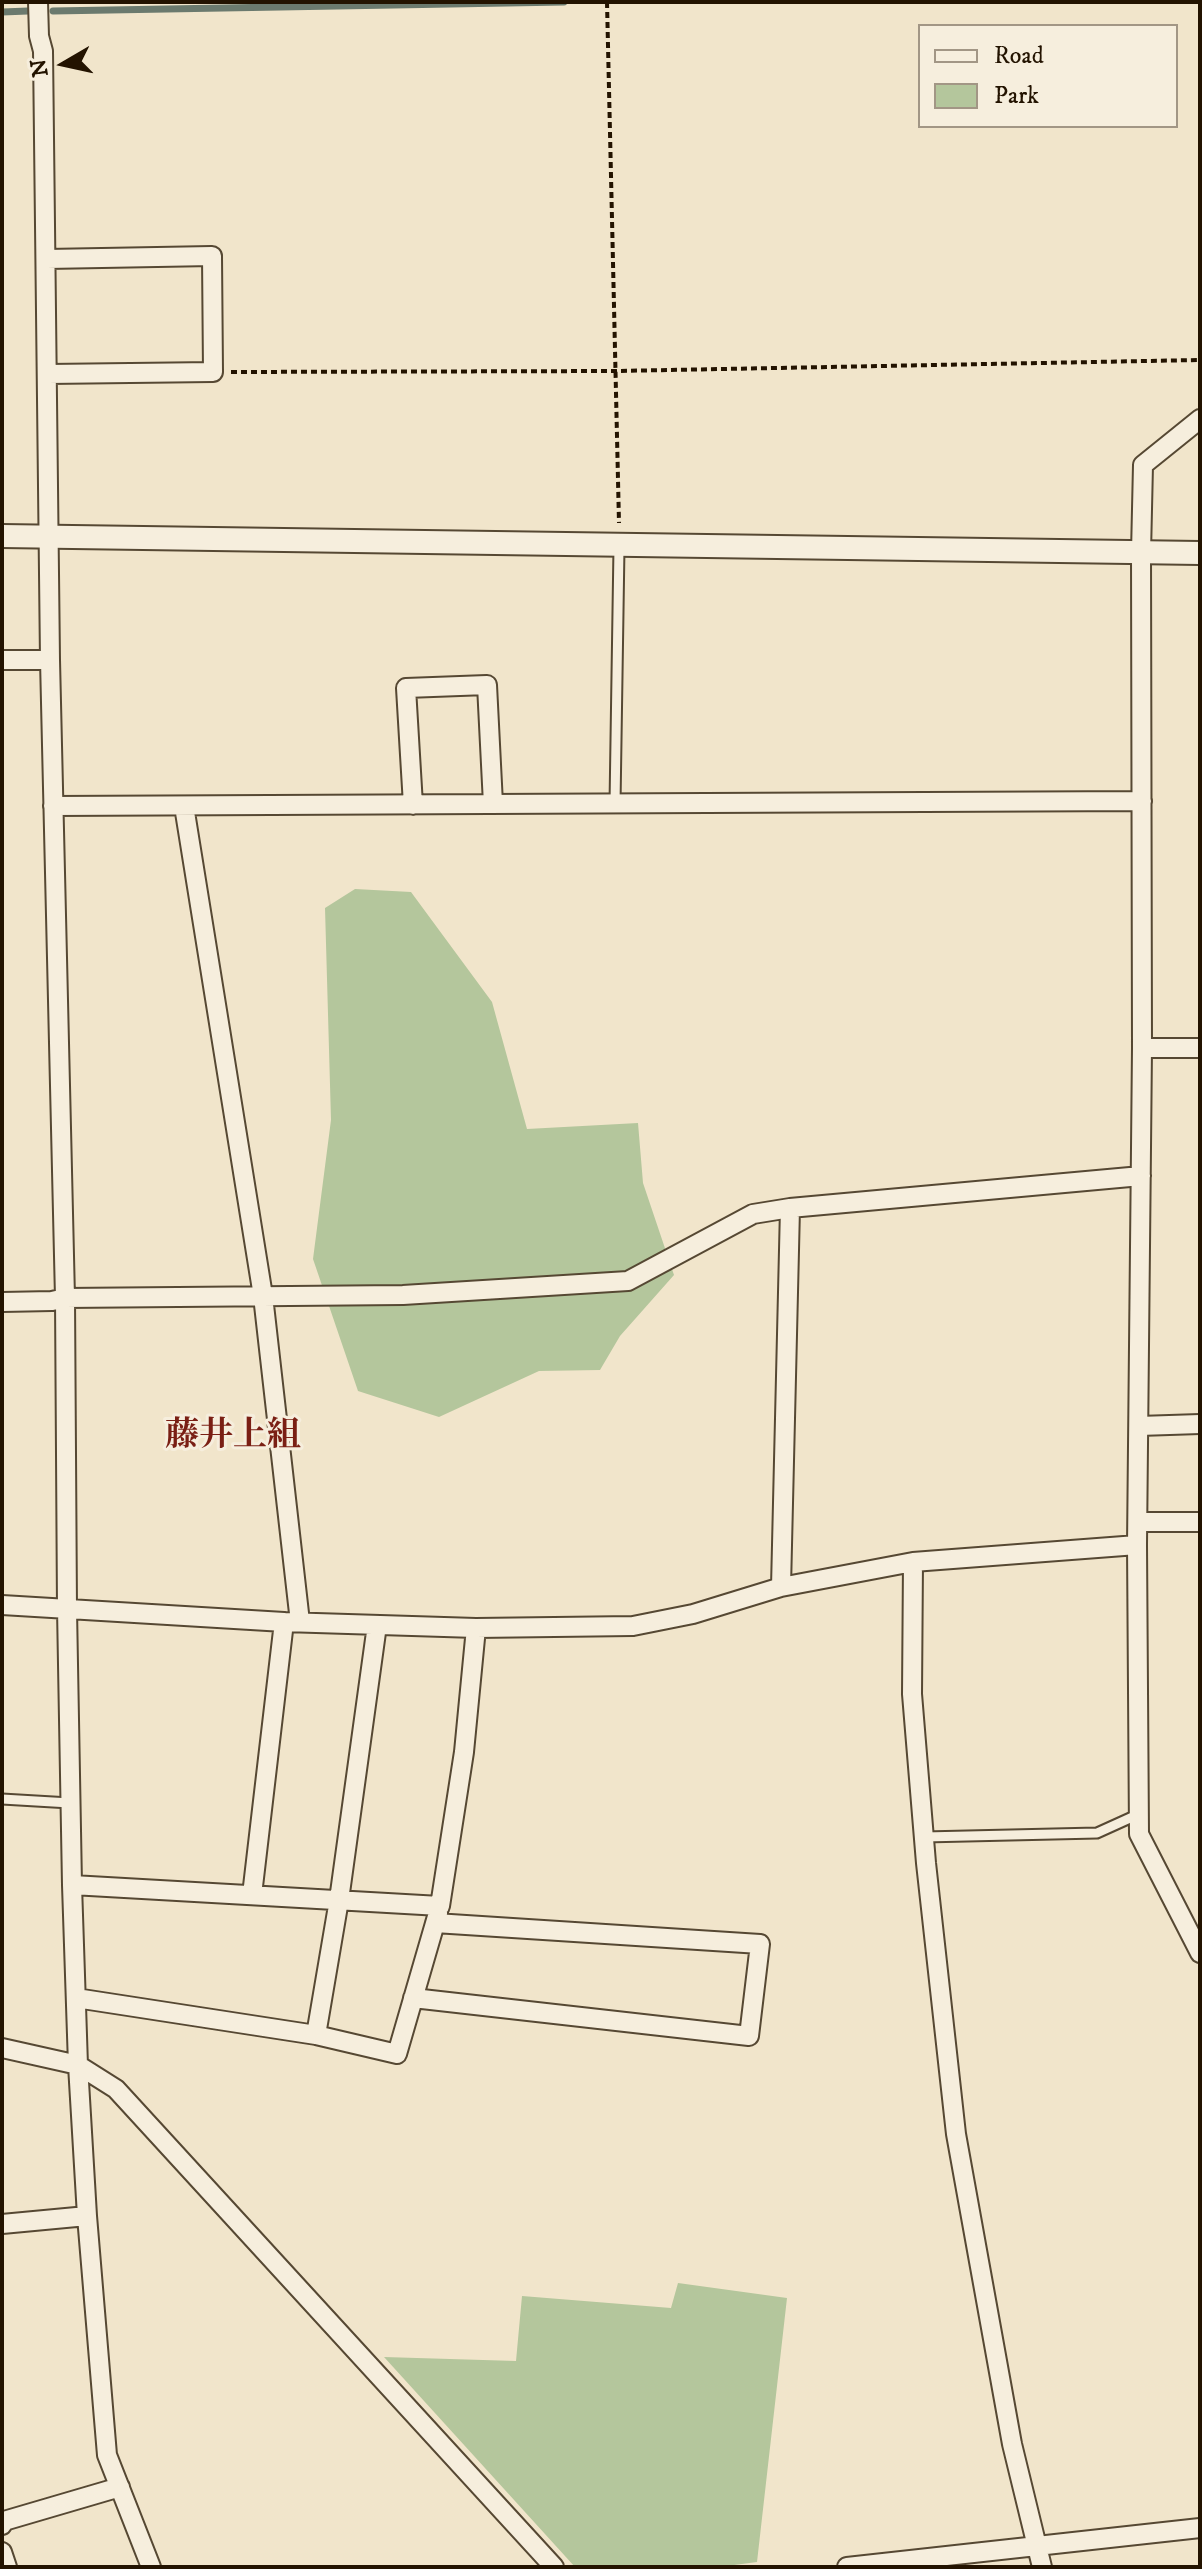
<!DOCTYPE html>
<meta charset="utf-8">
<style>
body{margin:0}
#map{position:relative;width:1202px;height:2569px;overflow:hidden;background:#f1e5cb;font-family:"IM FELL DW Pica",serif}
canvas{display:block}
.frame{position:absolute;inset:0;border:4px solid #231300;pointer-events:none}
.legend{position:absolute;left:918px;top:24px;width:260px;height:104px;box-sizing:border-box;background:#f6eedd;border:2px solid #a29685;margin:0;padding:10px 14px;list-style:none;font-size:24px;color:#231300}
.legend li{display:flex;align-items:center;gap:16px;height:40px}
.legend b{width:40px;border:2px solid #a29685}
.north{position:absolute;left:24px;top:24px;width:80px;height:80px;-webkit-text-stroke:6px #f6eedd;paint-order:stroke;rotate:261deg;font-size:22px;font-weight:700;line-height:32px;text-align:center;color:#231300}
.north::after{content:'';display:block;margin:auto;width:28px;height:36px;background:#231300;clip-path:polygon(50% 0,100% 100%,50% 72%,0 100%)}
</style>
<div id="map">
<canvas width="1202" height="2569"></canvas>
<div class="frame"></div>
<ul class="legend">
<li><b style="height:10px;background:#f6eedd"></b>Road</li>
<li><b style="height:22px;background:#b4c69c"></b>Park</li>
</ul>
<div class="north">N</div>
</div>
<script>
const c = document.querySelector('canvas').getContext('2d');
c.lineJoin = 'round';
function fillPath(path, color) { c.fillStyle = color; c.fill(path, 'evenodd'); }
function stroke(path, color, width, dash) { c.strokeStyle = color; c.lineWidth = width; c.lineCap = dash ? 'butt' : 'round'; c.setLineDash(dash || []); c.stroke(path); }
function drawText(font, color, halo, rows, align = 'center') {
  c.font = font + ' "IM FELL DW Pica","Noto Serif JP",serif'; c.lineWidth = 6; c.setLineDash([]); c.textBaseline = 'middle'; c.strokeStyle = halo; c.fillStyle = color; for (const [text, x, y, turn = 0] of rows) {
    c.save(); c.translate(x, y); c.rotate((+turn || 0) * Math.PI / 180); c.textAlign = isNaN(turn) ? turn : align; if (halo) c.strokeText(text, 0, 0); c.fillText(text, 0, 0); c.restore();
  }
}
fillPath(new Path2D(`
 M355,889L411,892L492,1002L527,1129L638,1123L643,1183L674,1275L620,1336L600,1370L539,1371L439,1417L358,1391L313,1259L331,1120L325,908Z
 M678,2283L787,2298L757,2562L719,2567H575L384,2357L516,2361L522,2296L671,2308Z`), '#b4c69c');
stroke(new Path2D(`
 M53,11L564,2
 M2,12L28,11`), '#6b7a6e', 7);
const service = new Path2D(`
 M615,804L619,547
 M2,1799L70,1803
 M924,1837L1097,1833L1139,1814`);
const minor = new Path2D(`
 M38,2L39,36L43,51L50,660L65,1298L67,1609L72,1885L78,2065L87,2216L107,2455L151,2567
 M47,259L212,256L213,372L48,374
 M1200,419L1143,465L1141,553L1142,1048L1137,1545L1139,1834L1200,1953
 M2,660H50
 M413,805L406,688L487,685L493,804
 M53,806L1142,801
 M184,806L263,1296L300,1622
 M1142,1048H1200
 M2,1302L52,1301L65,1298L403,1295L628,1281L753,1214L790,1208L1141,1176
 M1139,1426L1200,1424
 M1138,1522H1200
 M913,1562L912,1694L926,1863L956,2134L1012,2444L1042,2567
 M781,1587L790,1208
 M2,1605L284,1622L476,1628
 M377,1625L339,1900L316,2035L397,2054L438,1913
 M72,1885L440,1906L464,1752L476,1628L633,1626L693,1614L781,1587L913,1562L1137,1545
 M252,1895L284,1622
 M76,1998L316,2035
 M413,1998L749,2036L760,1944L435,1923
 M2,2048L78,2065L116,2089L554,2567
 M2,2224L87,2216
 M2,2525L4,2521L120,2487
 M2,2552L7,2567
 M847,2567L1200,2528`);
const tertiary = new Path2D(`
 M2,536L1200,553`);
stroke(service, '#564833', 13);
stroke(minor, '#564833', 22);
stroke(tertiary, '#564833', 26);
stroke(new Path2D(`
 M607,2L619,523
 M231,372L615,371L1200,360`), '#231300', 4, [6, 4]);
stroke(service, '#f6eedd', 9);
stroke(minor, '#f6eedd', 18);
stroke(tertiary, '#f6eedd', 22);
drawText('bold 34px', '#7a1f14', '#f6eedd', [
 ["藤井上組",233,1438]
]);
</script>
